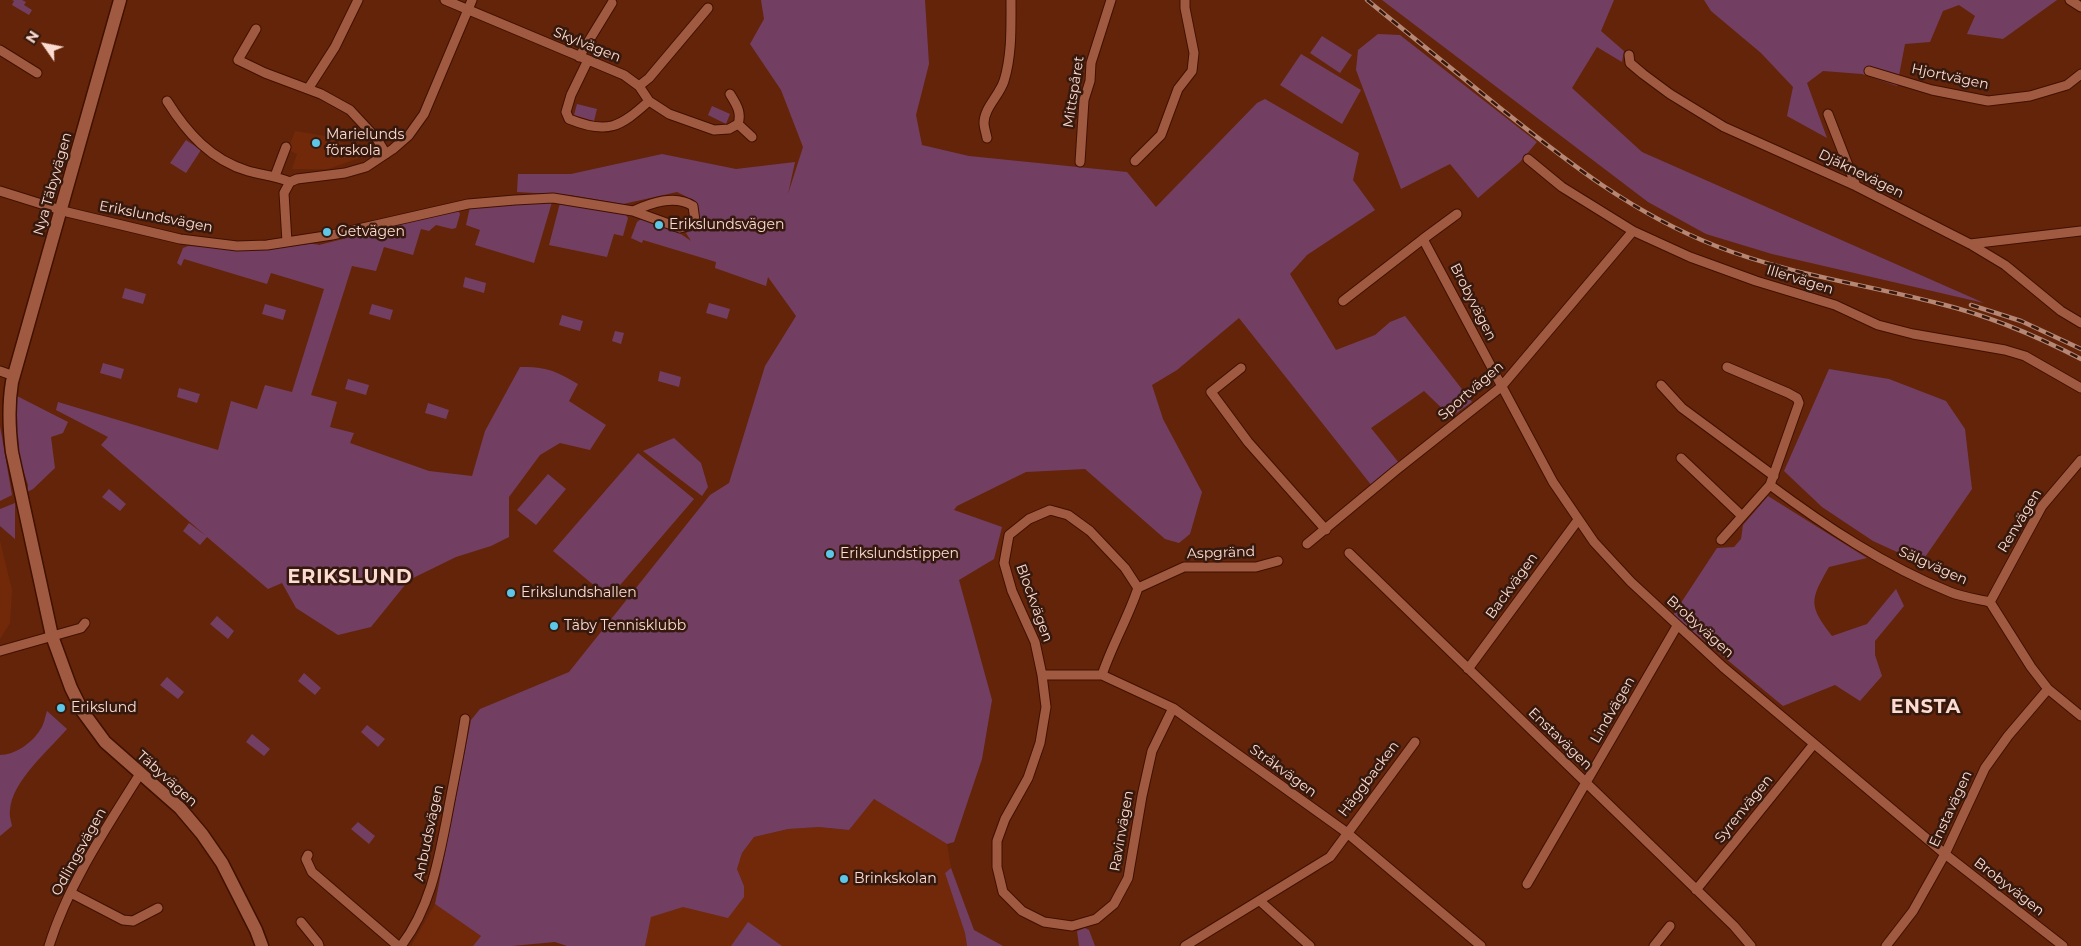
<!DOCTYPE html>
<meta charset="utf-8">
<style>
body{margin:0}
#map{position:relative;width:2081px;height:946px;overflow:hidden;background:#642409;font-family:Montserrat,sans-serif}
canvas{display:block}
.north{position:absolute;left:20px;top:20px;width:50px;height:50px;-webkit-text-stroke:4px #36190e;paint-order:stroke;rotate:303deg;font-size:14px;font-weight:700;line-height:20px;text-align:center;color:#fcdbd0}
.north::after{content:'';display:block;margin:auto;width:18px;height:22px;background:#fcdbd0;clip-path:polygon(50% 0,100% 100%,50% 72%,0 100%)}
</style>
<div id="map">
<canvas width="2081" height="946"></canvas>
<div class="north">N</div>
</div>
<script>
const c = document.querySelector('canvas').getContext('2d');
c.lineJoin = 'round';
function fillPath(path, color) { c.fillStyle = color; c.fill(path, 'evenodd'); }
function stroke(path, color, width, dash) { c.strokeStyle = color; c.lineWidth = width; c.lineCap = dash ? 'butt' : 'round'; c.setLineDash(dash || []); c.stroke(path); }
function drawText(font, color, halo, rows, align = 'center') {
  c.font = font + ' Montserrat,sans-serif'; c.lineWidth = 5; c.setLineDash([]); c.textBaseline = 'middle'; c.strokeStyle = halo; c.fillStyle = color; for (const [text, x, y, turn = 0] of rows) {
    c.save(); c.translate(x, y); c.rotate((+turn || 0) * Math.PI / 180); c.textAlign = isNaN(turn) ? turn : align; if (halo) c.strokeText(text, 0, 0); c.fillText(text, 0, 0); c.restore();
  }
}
fillPath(new Path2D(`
 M295,131L325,136L368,155L328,169H292L297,154L288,150Z
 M0,541L12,590L10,623L0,639Z
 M874,799L947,844L951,868L945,873L965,933L967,946H645L650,917L744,886L737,869L742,853L754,837L788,829L819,827L849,830Z
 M435,904L481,936L473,946H411Z`), '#71290a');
fillPath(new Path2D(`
 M12,0H22L26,2L24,5L32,10L29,15L12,5L14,1Z
 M761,0H925L929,64L916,115L922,145L969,156L1127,172L1156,207L1257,103L1265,99L1359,153L1353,180L1375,210L1307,255L1290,274L1336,350L1375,335L1390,322L1405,316L1472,402L1451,417L1424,391L1371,428L1399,463L1372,486L1239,318L1177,370L1152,385L1163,419L1202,492L1190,534L1179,543L1165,539L1085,469L1026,472L957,506L954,510L1002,527L994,559L959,580L992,700L982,759L954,842L947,844L874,799L849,830L819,827L788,829L754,837L742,853L737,869L744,886V897L728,918L683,907L651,917L645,946H567L555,942L512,946H473L481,936L435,904L471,720L480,709L569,672L710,495L729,483L765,366L796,316L768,277L766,286L715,268L716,262L643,240L642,243L631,238L637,222L641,219L678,232L691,241L686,233L696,227L695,201L677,192L623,204L570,195L517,192L518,174H571L662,154L736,169L795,162L788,194L803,147L781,90L750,44L764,19Z
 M1382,0H1614L1601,31L1624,51L1622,62L1597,47L1572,88L1642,152L1984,303L1772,254L1706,234L1648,202Z
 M1704,0H2057L2003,39L1967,34L1975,16L1959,5L1943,11L1930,42L1905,44L1897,86L1862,74L1823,71L1807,83L1827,138L1787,116L1793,87L1761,53L1711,11Z
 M1378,34L1400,35L1537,142L1520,162L1478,198L1450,164L1401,189L1356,70L1358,50Z
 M1322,36L1352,55L1340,73L1310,53Z
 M1301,54L1361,90L1342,124L1280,85Z
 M577,104L597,109L594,121L574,115Z
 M712,106L730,114L726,124L708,115Z
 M186,140L201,150L186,173L170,163Z
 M552,202L534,263L475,245L480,230L466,225L470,207Z
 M560,203L626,215L628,218L623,236L614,234L607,257L549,245Z
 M458,210L460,214L456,228L452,229L436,225L429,231L421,229L413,255L384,247L376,271L352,266L311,395L337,402L330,427L354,433L350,443L429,471L472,476L485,431L520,367C544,366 557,371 578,384L569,401L606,425L590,450L560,443L540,455L509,497V537L491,546L456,557L409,580L371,627L338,635L296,608L282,583L268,589L207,537L200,545L183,531L189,523L206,536L101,445L108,437L56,410L58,402L218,450L231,401L257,409L265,385L292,392L324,289L271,273L267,284L184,259L181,266L177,263L183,248L188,246C221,247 255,248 288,247C297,246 310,242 319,245Z
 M465,277L486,283L484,293L463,287Z
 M125,288L146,294L143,304L122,298Z
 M709,303L730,309L727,319L706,313Z
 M265,304L286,310L283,320L262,314Z
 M372,304L393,310L390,320L369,314Z
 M562,315L583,321L580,331L559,325Z
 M615,331L624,333L621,344L612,341Z
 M103,363L124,369L121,379L100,373Z
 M1829,369L1889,379L1946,401L1965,429L1972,489L1921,563L1873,541L1822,507L1784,471Z
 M660,371L681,377L679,387L658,381Z
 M348,379L369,385L366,395L345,389Z
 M179,388L200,394L197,403L177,397Z
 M15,395L68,422L63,433L51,437L55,468L33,489L27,492L28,485L22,467L13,425Z
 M428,403L449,410L446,419L425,413Z
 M0,426L12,495L0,501Z
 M674,438L701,463L708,487L702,496L643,451Z
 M638,453L694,499L609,598L553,551Z
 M548,474L566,489L536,525L517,510Z
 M109,489L126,504L120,511L102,497Z
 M1768,496L1867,558L1829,567C1810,600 1808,605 1832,636L1867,624L1896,589L1904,606L1875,641V655L1882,676L1860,701L1835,685L1783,706L1673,615L1717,548L1734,547L1741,539L1743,525Z
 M15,503V539L0,526V509Z
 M217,616L234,631L228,639L210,624Z
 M304,673L321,688L315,695L298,681Z
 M167,677L184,692L178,699L160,685Z
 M47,711L67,729C49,750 12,781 10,810C9,815 11,821 12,826L0,836V755C15,755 32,743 40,730C44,725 45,717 47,711Z
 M367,725L385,739L378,747L361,732Z
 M252,734L270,749L264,756L246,742Z
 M358,822L375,836L369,844L351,829Z
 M951,868L974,930L1003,946H967L965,933L945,873Z
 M748,922L782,946H731Z
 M1085,928L1089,930L1095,946H1079L1077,931Z`), '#723f62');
const street = new Path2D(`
 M445,0L624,75L639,86L649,101L669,114L714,130L729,129L738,124C742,112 736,104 730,94
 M2070,0L2081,7
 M256,29L238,60L265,73L321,94L350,110L377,139L386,154
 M0,50L37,73
 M1629,55L1630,63L1643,74L1670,94L1724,127L1856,186L1970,244L2005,265L2061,311L2081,323
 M579,57L612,3
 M588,60L571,95L566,112L569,119C608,135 620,127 649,101
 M1869,71L1932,90L1988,101L2030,96L2067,85L2081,74
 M639,86L649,78L708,8
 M308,89L335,47L358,0
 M167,101C187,133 211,160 248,171C262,175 276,176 290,182
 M1828,114L1856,186
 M738,124L752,137
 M987,138C986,133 984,127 984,123C984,108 999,96 1004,81C1012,55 1011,27 1011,0
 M1528,159L1562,187L1633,231L1690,257L1756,281L1835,305L1878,325L1913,334L2005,350L2025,356L2081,388
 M1135,161L1161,135L1178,89L1192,71L1194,53L1185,8V0
 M1080,162L1084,100L1090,81L1091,63L1111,0
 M275,176L286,147
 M0,191L67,212L180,239L237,246L267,245L332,235L468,204L515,200L553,198L633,211L680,228L691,225L695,221L693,206C675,194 651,203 633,211
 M1423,239L1457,214
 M287,242L284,193L290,182L297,179L345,173L366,167L393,149L409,135L424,114L472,0
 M1970,244L2081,231
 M1343,301L1423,239L1553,482L1594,542L1631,582L1723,667L1945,854L2063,946
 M1241,368L1211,392L1248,442L1326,530
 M0,371L14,376
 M1661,385L1682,408L1774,476
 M1681,458L1742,516
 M1770,485C1825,526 1885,566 1950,592C1962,597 1977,599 1990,602L2031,667L2048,689L2081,716
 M1721,540L1770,485L1799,403L1797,398L1788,393L1727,367
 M1307,544L1395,471L1501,387L1633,231
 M1349,553L1734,926L1751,946
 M1138,588L1125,568L1090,531L1068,515L1050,510L1029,519L1009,535L1004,563L1012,591L1035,642L1042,675L1046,707L1040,743L1028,778L1005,819L997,841V867L1003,892L1022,911L1044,922L1072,926L1096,919L1114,904L1128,878L1142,796L1152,751L1173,708
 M1138,588L1184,567H1256L1278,561
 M1990,602L2042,506L2081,460
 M0,651L81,628L85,623
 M1468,669L1578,520
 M1042,675H1102L1173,708L1346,832L1481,946
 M1102,675C1112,645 1128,618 1138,588
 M308,855L306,859L312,872L398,946
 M1527,884L1677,626
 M1696,890L1813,745
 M71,893L123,920L133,921L158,908
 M1260,901L1310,946
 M301,922L318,943L319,946
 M49,946C68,885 106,828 140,774
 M401,946C430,908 438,863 447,817C453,784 460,752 465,719
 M1185,946L1330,857L1415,742
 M1654,946L1670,926
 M1886,946L1913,911L1945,854L1985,768L2008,736L2048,689`);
const secondary = new Path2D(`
 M120,0L12,382C8,406 9,428 12,452L52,636L71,688L83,712L105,742L180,808L202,834L222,863L256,930L262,946`);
stroke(street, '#401000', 11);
stroke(secondary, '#401000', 15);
stroke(street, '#a05a41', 9);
stroke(secondary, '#a05a41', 12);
const rail = new Path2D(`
 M1367,0C1411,36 1456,72 1500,108C1569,163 1632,213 1716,246C1787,274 1863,284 1937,303C1987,315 2035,335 2081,359
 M1971,305L2021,321L2081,349`);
stroke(rail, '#b68775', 4.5);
stroke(rail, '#36190e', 2.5, [8]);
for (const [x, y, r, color] of [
 [316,143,5,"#5cc7e7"],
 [659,225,5,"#5cc7e7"],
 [327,232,5,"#5cc7e7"],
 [830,554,5,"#5cc7e7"],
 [511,593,5,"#5cc7e7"],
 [554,626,5,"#5cc7e7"],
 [61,708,5,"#5cc7e7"],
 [844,879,5,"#5cc7e7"]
]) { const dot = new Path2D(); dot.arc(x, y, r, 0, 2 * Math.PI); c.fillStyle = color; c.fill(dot); stroke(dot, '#36190e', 2); }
drawText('14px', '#fcdbd0', '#36190e', [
 ["Skylvägen",587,45,22],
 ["Hjortvägen",1950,77,12],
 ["Mittspåret",1074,92,-81],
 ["Djäknevägen",1861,174,26],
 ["Nya Täbyvägen",53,184,-74],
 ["Erikslundsvägen",156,217,11],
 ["Illervägen",1800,280,17],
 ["Brobyvägen",1473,302,63],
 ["Sportvägen",1471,391,-41],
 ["Renvägen",2020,521,-59],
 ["Aspgränd",1221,553,-2],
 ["Sälgvägen",1933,566,24],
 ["Backvägen",1512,586,-54],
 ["Blockvägen",1034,603,70],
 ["Brobyvägen",1700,627,42],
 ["Lindvägen",1613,710,-60],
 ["Enstavägen",1560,739,44],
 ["Stråkvägen",1283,771,36],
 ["Täbyvägen",167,779,42],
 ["Häggbacken",1369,779,-53],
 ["Syrenvägen",1744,809,-51],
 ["Enstavägen",1951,809,-65],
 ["Ravinvägen",1122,831,-80],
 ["Anbudsvägen",429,833,-78],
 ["Odlingsvägen",79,852,-61],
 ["Brobyvägen",2009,887,38]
]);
drawText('14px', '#fcdbd0', '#36190e', [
 ["Marielunds",326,135],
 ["förskola",326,151],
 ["Erikslundsvägen",669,225],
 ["Getvägen",337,232],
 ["Erikslundstippen",840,554],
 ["Erikslundshallen",521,593],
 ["Täby Tennisklubb",564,626],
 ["Erikslund",71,708],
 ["Brinkskolan",854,879]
], 'left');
c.letterSpacing = '1px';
drawText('bold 19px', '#fcdbd0', '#36190e', [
 ["ERIKSLUND",350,577],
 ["ENSTA",1926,707]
]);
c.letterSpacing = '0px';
</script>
